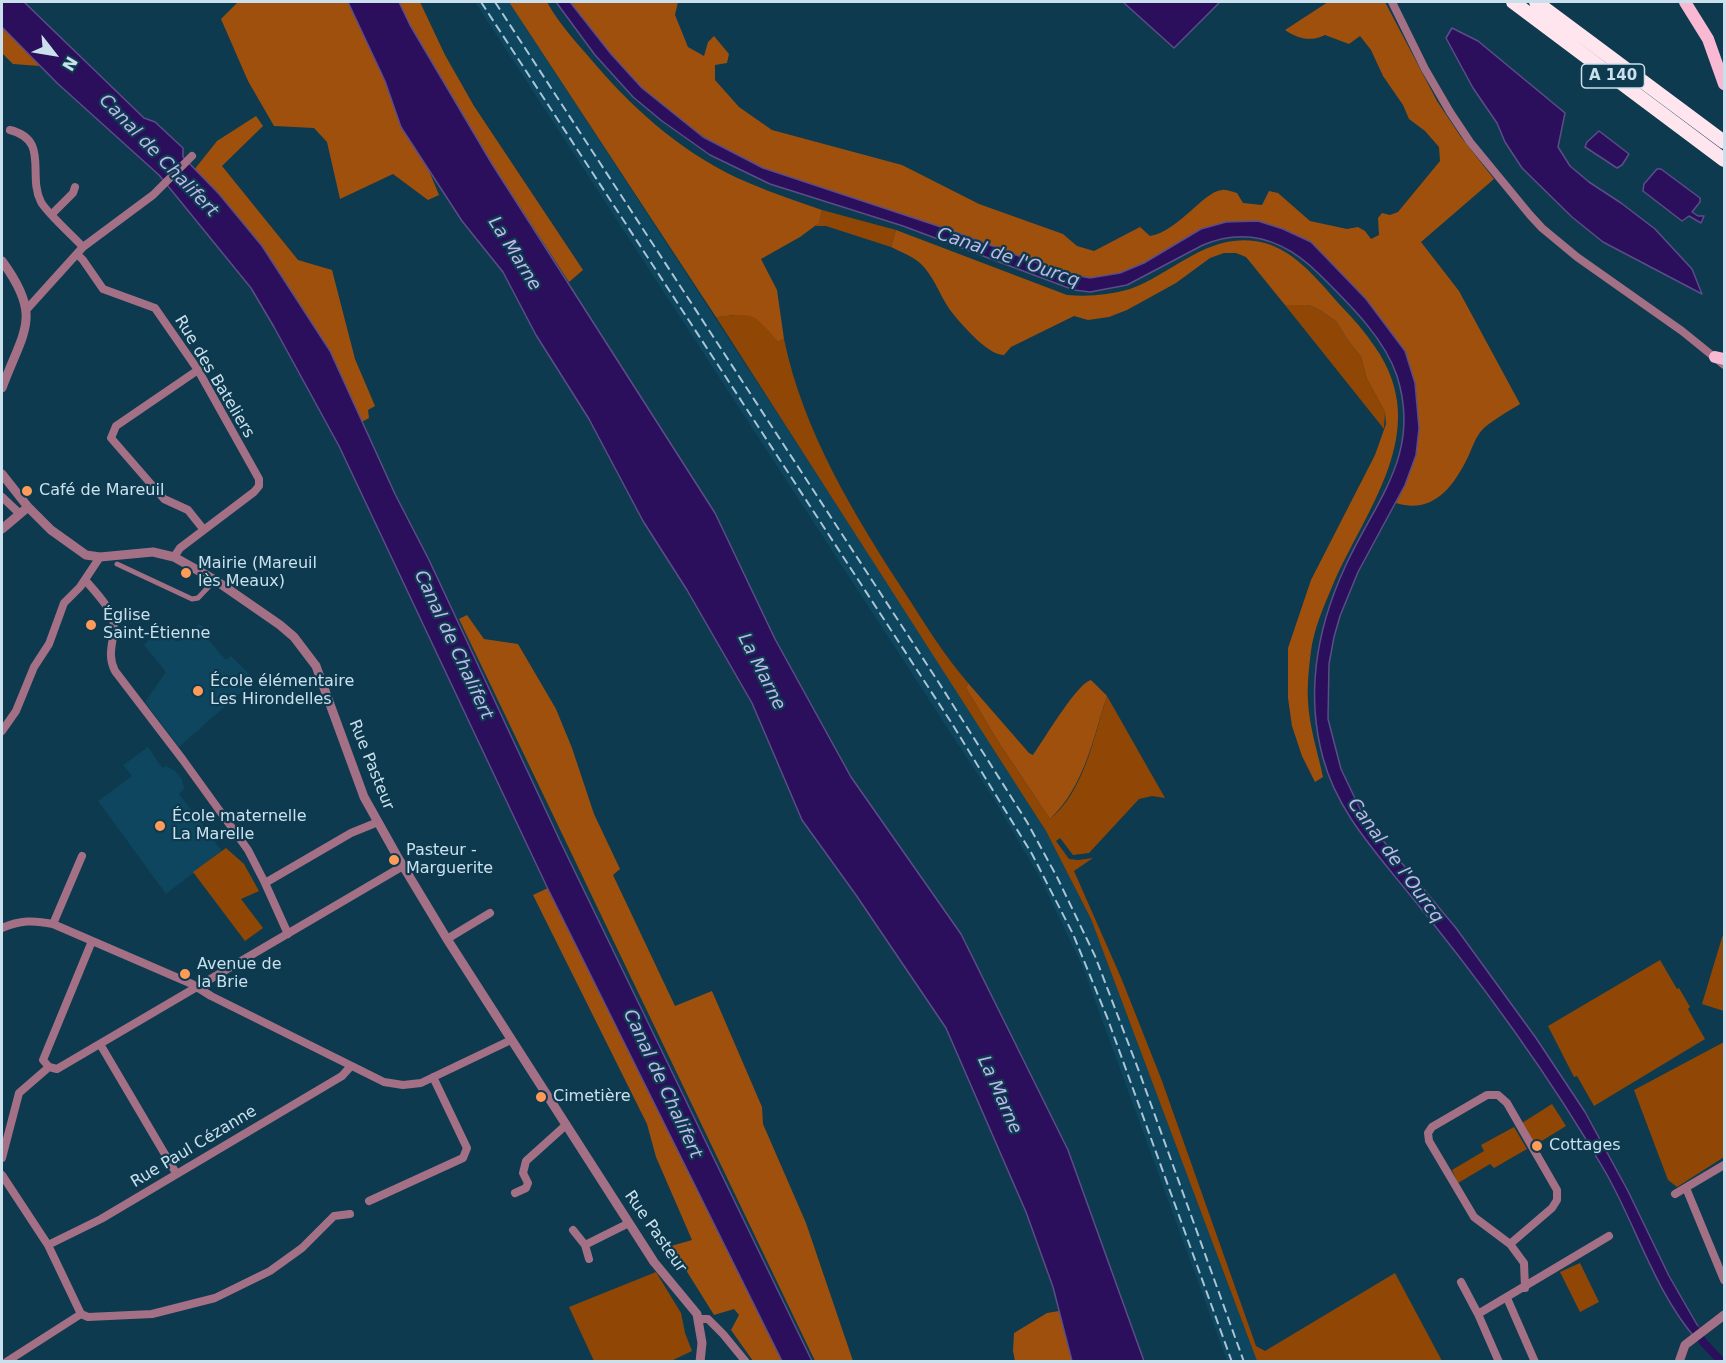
<!DOCTYPE html>
<meta charset="utf-8">
<style>
body{margin:0}
#map{position:relative;width:1726px;height:1363px;overflow:hidden;background:#0d3a4e;font-family:"DejaVu Sans",sans-serif}
canvas{display:block}
.frame{position:absolute;inset:0;border:3px solid #cae0ed;pointer-events:none}
.north{position:absolute;left:24px;top:24px;width:60px;height:60px;-webkit-text-stroke:4px #0d3a4e;paint-order:stroke;rotate:121deg;font-size:16px;font-weight:700;line-height:24px;text-align:center;color:#cae0ed}
.north::after{content:'';display:block;margin:auto;width:21px;height:27px;background:#cae0ed;clip-path:polygon(50% 0,100% 100%,50% 72%,0 100%)}
</style>
<div id="map">
<canvas width="1726" height="1363"></canvas>
<div class="frame"></div>
<div class="north">N</div>
</div>
<script>
const c = document.querySelector('canvas').getContext('2d');
c.lineJoin = 'round';
function fillPath(path, color) { c.fillStyle = color; c.fill(path, 'evenodd'); }
function stroke(path, color, width, dash) { c.strokeStyle = color; c.lineWidth = width; c.lineCap = dash ? 'butt' : 'round'; c.setLineDash(dash || []); c.stroke(path); }
function drawText(font, color, halo, rows, align = 'center') {
  c.font = font + ' "DejaVu Sans",sans-serif'; c.lineWidth = 4.5; c.setLineDash([]); c.textBaseline = 'middle'; c.strokeStyle = halo; c.fillStyle = color; for (const [text, x, y, turn = 0] of rows) {
    c.save(); c.translate(x, y); c.rotate((+turn || 0) * Math.PI / 180); c.textAlign = isNaN(turn) ? turn : align; if (halo) c.strokeText(text, 0, 0); c.fillText(text, 0, 0); c.restore();
  }
}
fillPath(new Path2D(`
 M475,2H509L918,629L1046,831L1091,919L1257,1361H1227L1082,965L1039,876L995,801Z
 M199,624L208,630L204,635L226,660L231,656L255,680L179,747L145,702L166,672L144,645L157,631L178,642Z
 M148,747L162,768L167,766L176,772L182,779L184,789L179,794L222,851L166,894L98,801L132,776L123,765Z`), '#0d465e');
fillPath(new Path2D(`
 M822,210L896,230L891,247L826,226H815L819,222Z
 M1285,305H1308L1318,309L1336,321L1347,339L1361,357L1367,379L1385,412L1384,429Z
 M746,314L761,321L778,342L784,339C803,431 854,515 905,593C925,624 944,655 968,683L966,688L999,743L1050,819C1084,792 1094,736 1107,696L1165,798L1152,796L1139,799L1089,853L1073,855L1060,838L1056,841L1069,859L1078,860L1093,858L1074,871L1122,980L1162,1081L1256,1346L1265,1351L1395,1273L1442,1361H1257L1091,919L1046,831L716,317Z
 M226,848L244,864L259,891L241,899L263,928L245,941L193,872Z
 M1724,931V1011L1702,1004Z
 M1660,960L1677,989L1679,988L1690,1007L1688,1009L1705,1039L1594,1106L1577,1076L1574,1077L1548,1026Z
 M1724,1042V1157L1677,1187L1668,1180L1634,1090Z
 M1552,1104L1566,1126L1535,1145L1522,1123Z
 M1514,1127L1527,1149L1494,1168L1490,1164L1458,1183L1452,1170L1484,1151L1481,1145Z
 M1580,1263L1599,1302L1580,1312L1560,1272Z
 M656,1272L681,1313L685,1333L692,1351L671,1361H594L569,1307Z`), '#904705');
fillPath(new Path2D(`
 M238,2H354L396,91L439,195L428,200L393,174L340,199L327,142L314,128L274,126L248,81L221,19Z
 M399,2H420L445,55L474,106L583,270L569,282L492,164L410,25Z
 M509,2H547C559,24 578,44 594,63C637,113 687,157 749,183C772,193 797,201 822,210L819,223L800,237L761,259L777,290L784,339L778,342C753,312 754,313 716,317Z
 M570,2H678L675,15L688,47L704,56L708,42L714,36L729,54L727,63L715,65V80L739,107L772,130L902,165L979,204L1063,234L1077,246L1094,251L1140,227L1150,236C1179,231 1204,191 1222,190C1226,189 1232,192 1237,193L1243,203L1262,205L1269,191L1278,193L1310,221L1347,229L1358,227L1365,231L1371,239L1379,235L1378,218L1382,213L1390,215L1398,212L1440,161L1439,147L1425,131L1409,119L1403,105L1383,76L1371,50L1360,36L1349,44L1325,35C1311,42 1298,39 1285,30L1328,2H1385L1437,101L1461,137L1494,179L1421,242L1459,291L1520,404C1509,411 1485,424 1479,434C1474,441 1471,451 1467,459C1452,489 1432,514 1396,503L1405,485L1416,455L1419,428L1415,383L1405,351L1366,299L1311,242L1258,221L1120,273L1090,278L1064,273L950,230L763,168C719,148 675,122 641,87C615,61 593,31 570,2Z
 M2,27L40,66L13,64L2,53Z
 M256,116L263,126L222,166L298,260L332,270L355,359L375,406L368,410L369,418L356,425L194,170L217,141Z
 M896,230L1067,295C1088,297 1109,295 1130,289C1172,274 1206,234 1255,241C1292,246 1317,279 1340,305C1353,318 1365,332 1375,347C1434,431 1365,509 1332,587C1323,608 1314,629 1311,651C1309,667 1307,685 1308,701C1309,726 1318,753 1323,777L1315,782L1302,756L1292,726L1288,698V648L1311,580L1375,455L1386,424L1385,412L1367,379L1361,357L1347,339L1336,321L1318,309L1308,305H1285L1246,257L1236,253H1224L1210,258L1176,283L1127,310L1109,317L1088,320L1074,316L1011,347L1004,355C988,356 957,320 948,307C939,293 933,275 920,263C912,256 901,252 891,247Z
 M467,615L484,639L518,644L556,709L572,748L594,814L620,869L613,875L675,1006L712,991L762,1107L763,1124L806,1223L853,1361H815L459,619Z
 M1091,680L1107,696C1093,739 1084,787 1050,819L999,743L966,688L968,683L1029,753L1033,755C1044,740 1077,683 1091,680Z
 M550,887L785,1361H753L731,1330L739,1315L734,1309L714,1315L671,1246L692,1240L656,1157L647,1124L533,895Z
 M1059,1311L1072,1361H1015L1013,1351L1014,1333L1047,1313Z`), '#9f500d');
const water = new Path2D(`
 M2,2H24L144,118L155,122L183,148V157L219,194L262,246L330,351L395,494L429,560L561,843L812,1361H782L547,887L339,446L274,327L251,288L159,175L57,83L2,27Z
 M348,2H399L410,25L492,164L715,513L775,639L851,777L961,934L1068,1150L1144,1361H1072L1053,1287L1026,1212L946,1028L856,895L802,820L752,703L687,590L643,521L589,419L536,335L503,272L462,221L401,127L385,81Z
 M556,2H570L611,54L642,88L703,137L763,168L950,230L1064,273L1090,278L1120,273L1144,263L1201,229L1226,222L1258,221L1283,229L1311,242L1366,299L1405,351L1415,383L1419,428L1416,455L1405,485L1358,572L1340,616L1334,637L1329,664L1328,719L1341,769L1361,811L1380,837L1456,928L1536,1038L1585,1112L1628,1191L1669,1276L1703,1335L1697,1340C1655,1292 1637,1228 1606,1173C1546,1069 1474,972 1397,879C1367,842 1336,806 1323,758C1305,692 1317,628 1345,567C1375,501 1422,455 1397,376C1384,337 1348,303 1319,274C1286,241 1248,226 1203,245L1127,285L1090,292L1074,290L903,226L770,184L710,155L662,121L633,97L595,55Z
 M1123,2H1220L1174,48Z
 M1452,28L1478,41L1565,113L1558,147L1570,166L1589,182L1621,203L1655,229L1692,269L1702,294L1603,242L1572,217L1522,168L1505,142L1497,123L1473,88L1446,38Z
 M1599,131L1629,154L1622,165L1617,168L1585,147L1587,142Z
 M1657,169H1661L1700,198V202L1692,212L1698,216H1704L1701,223L1689,216L1682,221L1643,191L1644,184Z`);
fillPath(water, '#2b0e5c');
stroke(water, '#5b4d88', 1.5);
stroke(new Path2D(`
 M1696,1330L1703,1342L1722,1362`), '#2b0e5c', 8);
stroke(new Path2D(`
 M117,564L192,599L198,598L215,580`), '#a47086', 5);
stroke(new Path2D(`
 M1392,2L1425,69L1450,112L1470,142L1530,215L1542,228L1577,257L1682,331L1724,365
 M10,130C50,140 27,175 41,202C47,213 73,236 83,247
 M52,214L73,193L75,187
 M77,254L83,260L103,289L155,308L198,370L259,479V486L254,492L180,548L174,557
 M27,309L83,247L153,195L192,156
 M198,370L116,426L111,438L164,499L188,510L204,530
 M2,497L19,513
 M85,580C93,589 111,608 113,619C117,637 105,652 115,671L183,760L248,850L265,883L288,934
 M2,731L16,711L34,667L49,644L64,603L80,587L100,557
 M265,883L351,833L378,822
 M53,924L82,856
 M2,928C20,920 34,920 53,924L192,984L211,996L384,1082L403,1085L421,1083L511,1040
 M447,939L490,913
 M100,1044L176,1173
 M49,1067L57,1069L403,866
 M49,1067L43,1060L92,941
 M2,1158L19,1093L49,1067
 M2,1175L48,1245L81,1314L6,1362
 M1686,1188L1724,1280
 M515,1193L526,1188L528,1183L523,1173L526,1161L566,1125
 M1675,1194L1724,1165
 M369,1201L463,1158L467,1148L433,1077
 M573,1230L585,1245L629,1223
 M1510,1244L1552,1208L1557,1200V1190L1507,1103L1498,1095H1487L1432,1127L1428,1133L1429,1141L1474,1217L1510,1244L1524,1263L1525,1288
 M48,1245L101,1219L342,1076L351,1066
 M585,1245L589,1259
 M1461,1282L1478,1314
 M1507,1298L1535,1362
 M81,1314L88,1317L152,1314L215,1298L270,1271L302,1248L334,1216L350,1214
 M698,1319H708L723,1334L746,1362
 M1499,1362L1478,1314L1609,1236`), '#a47086', 8);
stroke(new Path2D(`
 M2,261C43,317 24,329 2,388
 M2,474L28,507L51,530L86,555L100,557L153,552L174,557L215,580L280,625L294,637L316,666L364,797L397,856L447,939L654,1262L697,1314L702,1343L700,1362
 M2,529L28,507
 M1679,1362L1685,1345L1724,1315`), '#a47086', 9);
stroke(new Path2D(`
 M1685,2L1708,39L1724,84
 M1715,357L1724,359`), '#f9b9d3', 12);
stroke(new Path2D(`
 M1513,2L1724,160
 M1536,2L1724,142`), '#ffe5ee', 14);
stroke(new Path2D(`
 M481,2L951,722L1032,854L1073,934L1107,1017L1232,1362
 M495,2L939,683L1027,822L1057,877L1095,956L1140,1074L1244,1362`), '#abc4d3', 2, [9, 4.5]);
for (const [x, y, r, color] of [
 [27,491,6,"#fe9b59"],
 [186,573,6,"#fe9b59"],
 [91,625,6,"#fe9b59"],
 [198,691,6,"#fe9b59"],
 [160,826,6,"#fe9b59"],
 [394,860,6,"#fe9b59"],
 [185,974,6,"#fe9b59"],
 [541,1097,6,"#fe9b59"],
 [1537,1146,6,"#fe9b59"]
]) { const dot = new Path2D(); dot.arc(x, y, r, 0, 2 * Math.PI); c.fillStyle = color; c.fill(dot); stroke(dot, '#0d3a4e', 2); }
for (const [x, y, w] of [
 [1613,76,63]
]) { const box = new Path2D(); box.roundRect(x - w / 2, y - 12, w, 24, 4.5); c.fillStyle = '#0d3a4e'; c.fill(box); stroke(box, '#cae0ed', 1.5); }
drawText('bold 15px', '#cae0ed', null, [
 ["A 140",1613,76]
]);
drawText('16px', '#cae0ed', '#0d3a4e', [
 ["Rue des Bateliers",214,377,59],
 ["Rue Pasteur",371,765,68],
 ["Rue Paul Cézanne",194,1147,-31],
 ["Rue Pasteur",655,1232,55]
]);
drawText('16px', '#cae0ed', '#0d3a4e', [
 ["Café de Mareuil",39,491],
 ["Mairie (Mareuil",198,564],
 ["lès Meaux)",198,582],
 ["Église",103,616],
 ["Saint-Étienne",103,634],
 ["École élémentaire",210,682],
 ["Les Hirondelles",210,700],
 ["École maternelle",172,817],
 ["La Marelle",172,835],
 ["Pasteur -",406,851],
 ["Marguerite",406,869],
 ["Avenue de",197,965],
 ["la Brie",197,983],
 ["Cimetière",553,1097],
 ["Cottages",1549,1146]
], 'left');
drawText('italic 18px', '#c0b6eb', '#0d3a4e', [
 ["Canal de Chalifert",158,156,46],
 ["La Marne",514,254,58],
 ["Canal de l'Ourcq",1008,258,19],
 ["Canal de Chalifert",453,645,65],
 ["La Marne",761,672,63],
 ["Canal de l'Ourcq",1395,861,54],
 ["Canal de Chalifert",662,1084,65],
 ["La Marne",999,1095,66]
]);
</script>
